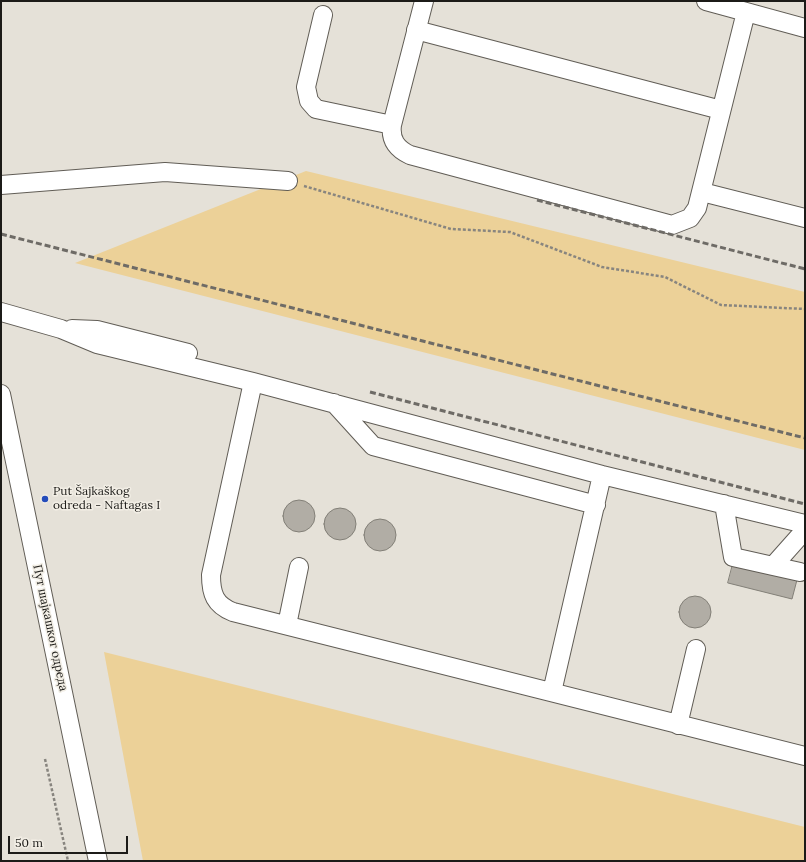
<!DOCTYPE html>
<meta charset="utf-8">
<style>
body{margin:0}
#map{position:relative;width:806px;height:862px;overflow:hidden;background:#e5e1d8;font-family:Lora,serif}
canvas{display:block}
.frame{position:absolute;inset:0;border:2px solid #1c1b18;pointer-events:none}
.scale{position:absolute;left:8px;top:836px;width:120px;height:18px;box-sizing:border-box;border:2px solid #1c1b18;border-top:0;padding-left:5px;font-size:12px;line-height:14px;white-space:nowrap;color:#1c1b18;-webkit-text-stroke:3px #f2eee5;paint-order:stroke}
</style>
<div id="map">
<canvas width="806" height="862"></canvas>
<div class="frame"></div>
<div class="scale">50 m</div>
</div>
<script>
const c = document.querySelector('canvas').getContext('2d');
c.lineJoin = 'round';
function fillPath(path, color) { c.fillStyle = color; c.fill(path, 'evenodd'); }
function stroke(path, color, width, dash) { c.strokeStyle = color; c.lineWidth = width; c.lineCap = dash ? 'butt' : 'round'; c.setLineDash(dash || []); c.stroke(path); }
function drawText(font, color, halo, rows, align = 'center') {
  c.font = font + ' Lora,serif'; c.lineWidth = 3; c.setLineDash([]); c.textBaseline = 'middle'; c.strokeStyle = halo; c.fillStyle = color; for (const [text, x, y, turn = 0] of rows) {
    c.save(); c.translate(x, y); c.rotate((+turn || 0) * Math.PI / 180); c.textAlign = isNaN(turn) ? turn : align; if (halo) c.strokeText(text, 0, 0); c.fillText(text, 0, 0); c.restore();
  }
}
fillPath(new Path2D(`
 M306,171L805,292V450L75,263Z
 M104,652L805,827V861H143Z`), '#ecd198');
const building = new Path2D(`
 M283 516a16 16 0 1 1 32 0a16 16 0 1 1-32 0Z
 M324 524a16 16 0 1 1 32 0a16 16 0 1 1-32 0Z
 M364 535a16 16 0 1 1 32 0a16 16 0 1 1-32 0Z
 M734,560L798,576L792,599L728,583Z
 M679 612a16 16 0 1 1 32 0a16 16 0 1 1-32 0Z`);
fillPath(building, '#b1ada5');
stroke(building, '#827f77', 1);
const minor = new Path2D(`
 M424,1L392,125C390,140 397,149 410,155L672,225L690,218L697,208L746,12
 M706,1L805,28
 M323,15L306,87L309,101L316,109L392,125
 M416,30L721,110
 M1,185L165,172L288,181
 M702,192L805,218
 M1,312L61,329L97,344L253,382L602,475L805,524
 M72,329L97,330L188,353
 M253,382L211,575C211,594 215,605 233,612L805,756
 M1,394L98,861
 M334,403L373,446L596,505
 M724,504L733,557L773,566L805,530
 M773,566L800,572
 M287,625L299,567
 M552,692L602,475
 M678,725L696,649`);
stroke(minor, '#615d56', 20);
stroke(new Path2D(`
 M304,186L451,229L510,232L602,267L665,277L721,305L805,309
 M45,759L68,861`), '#88857f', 2.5, [3, 2]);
stroke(minor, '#fff', 18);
stroke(new Path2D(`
 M537,200L805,269
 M1,234L805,438
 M370,392L805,504`), '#6e6b66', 3, [6, 3]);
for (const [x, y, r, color] of [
 [45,499,4,"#244cbb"]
]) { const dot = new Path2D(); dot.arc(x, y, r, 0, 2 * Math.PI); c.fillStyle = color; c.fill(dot); stroke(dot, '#f2eee5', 1.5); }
drawText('12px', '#1c1b18', '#f2eee5', [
 ["Put Šajkaškog",53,492],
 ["odreda - Naftagas I",53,506]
], 'left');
drawText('12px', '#1c1b18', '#f2eee5', [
 ["Пут шајкашког одреда",50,628,78]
]);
</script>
